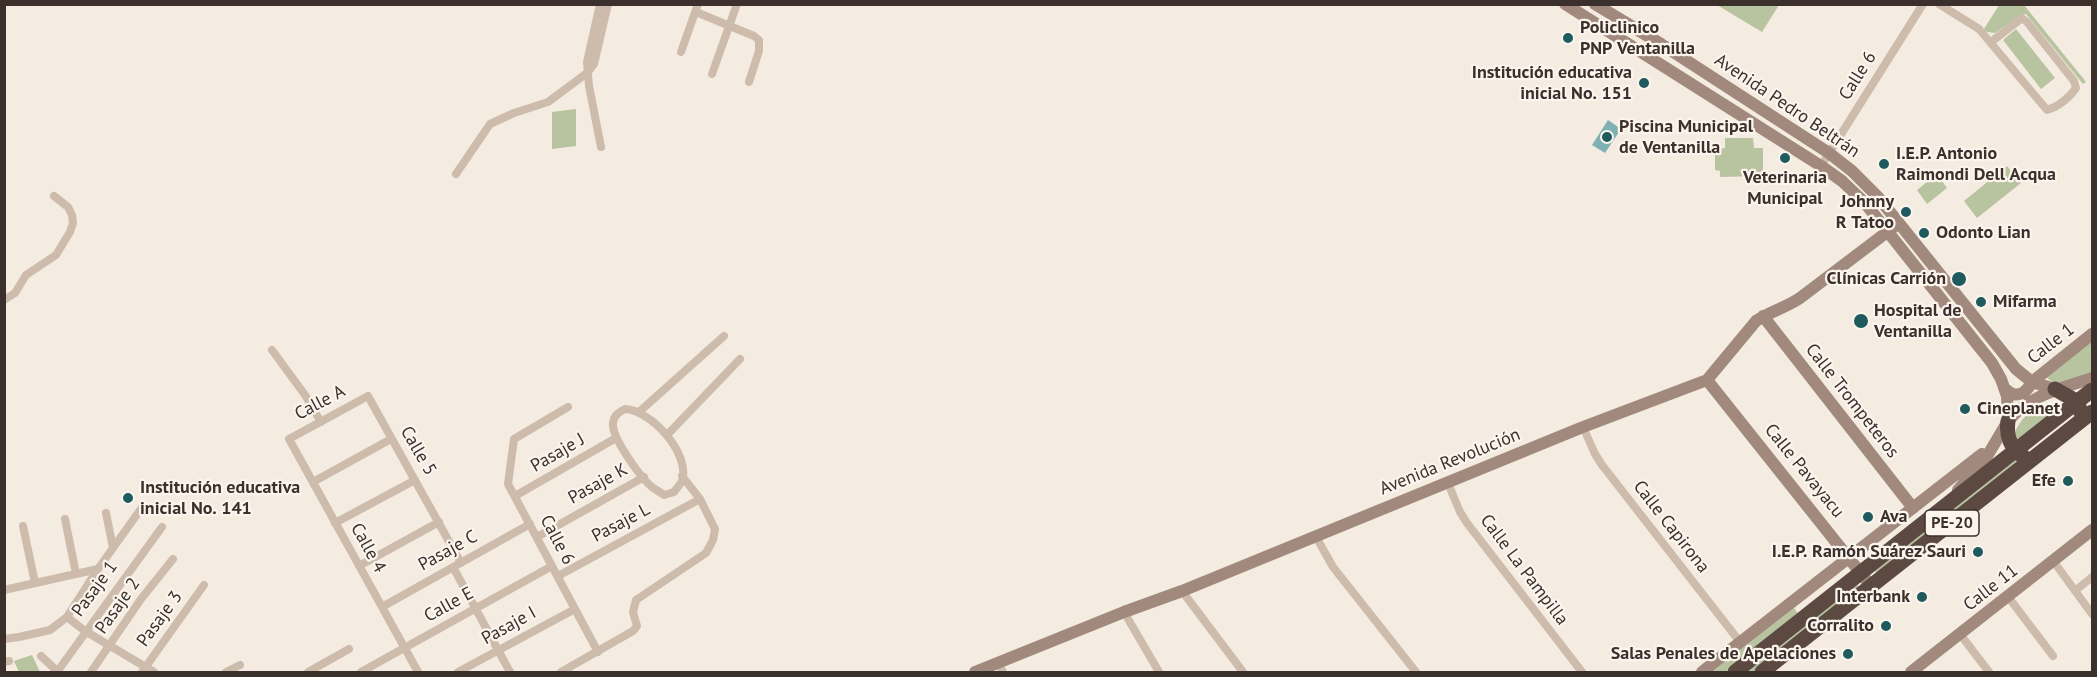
<!DOCTYPE html>
<meta charset="utf-8">
<style>
body{margin:0}
#map{position:relative;width:2097px;height:677px;overflow:hidden;background:#f4ebe1;font-family:"PT Sans",sans-serif}
canvas{display:block}
.frame{position:absolute;inset:0;border:6px solid #3b302b;pointer-events:none}
</style>
<div id="map">
<canvas width="2097" height="677"></canvas>
<div class="frame"></div>
</div>
<script>
const c = document.querySelector('canvas').getContext('2d');
c.lineJoin = 'round';
function fillPath(path, color) { c.fillStyle = color; c.fill(path, 'evenodd'); }
function stroke(path, color, width, dash) { c.strokeStyle = color; c.lineWidth = width; c.lineCap = dash ? 'butt' : 'round'; c.setLineDash(dash || []); c.stroke(path); }
function drawText(font, color, halo, rows, align = 'center') {
  c.font = font + ' "PT Sans",sans-serif'; c.lineWidth = 4.5; c.setLineDash([]); c.textBaseline = 'middle'; c.strokeStyle = halo; c.fillStyle = color; for (const [text, x, y, turn = 0] of rows) {
    c.save(); c.translate(x, y); c.rotate((+turn || 0) * Math.PI / 180); c.textAlign = isNaN(turn) ? turn : align; if (halo) c.strokeText(text, 0, 0); c.fillText(text, 0, 0); c.restore();
  }
}
fillPath(new Path2D(`
 M1717,5H1779L1762,32Z
 M1999,5H2024L2086,82L2083,84L2026,14L2021,15L1995,33L1987,32L1984,29Z
 M2016,29L2055,78L2041,89L2003,40Z
 M576,109V146L552,149V112Z
 M1725,138H1753L1754,148H1763V176L1720,177V171L1715,170V154L1718,149L1725,148Z
 M2007,166L2021,183L1977,218L1964,201Z
 M1937,174L1947,188L1927,204L1917,190Z
 M2092,339V374C2079,378 2054,390 2046,376Z
 M2048,403L2064,405L2018,445L2014,434C2021,418 2031,408 2048,403Z
 M2013,459L2021,462L1877,574L1875,571Z
 M1857,585L1860,587L1756,672H1743Z
 M1794,608L1799,615L1725,672H1712Z
 M32,655L40,672H19L14,661Z`), '#b8c4a0');
fillPath(new Path2D(`
 M1608,120L1621,129L1605,153L1592,145Z`), '#7fb0b2');
stroke(new Path2D(`
 M600,4L587,62L589,86L601,147
 M1939,4L1979,29L2047,110C2058,107 2070,97 2076,88L2074,81L2027,22L2022,18L1991,42
 M696,12L754,36L759,40V51L749,82
 M681,52L698,4
 M712,74L737,4
 M1821,166L1923,4
 M456,174L490,124L514,113L548,102L587,73L594,64L608,4
 M4,300L15,293L26,275L56,255L70,232L73,223L72,215L68,207L54,196
 M272,350L305,395L321,422
 M568,407L514,439L508,484L598,652
 M625,409C651,410 691,454 682,481C680,485 676,489 674,492L664,495C660,492 656,490 652,487C641,478 611,437 613,423C614,415 619,412 625,409Z
 M639,412L724,336
 M1583,427L1595,454L1602,465L1740,642
 M667,435L740,359
 M313,482L391,439
 M1448,483L1460,512L1467,523L1582,672
 M515,496L616,438
 M106,513L113,548
 M65,519L76,574
 M335,523L415,480
 M23,526L35,583
 M1315,535L1333,567L1416,672
 M537,537L644,477
 M2054,562L2092,614
 M359,566L439,522
 M453,567L510,672
 M558,576L700,499
 M4,590L98,569
 M1182,591L1243,672
 M2075,591L2092,577
 M2009,598L2053,656
 M382,607L530,524
 M1124,612L1159,672
 M67,617L85,631L154,672
 M1960,634L1989,672
 M4,639L19,637L50,630L67,617L98,569L143,506
 M41,656L58,672
 M4,662L9,661
 M998,663L1003,672
 M57,672L162,527
 M91,672L141,599L173,559
 M142,672L204,585
 M226,672L240,665
 M308,672L349,649
 M361,672L552,566
 M418,672L289,439L368,396L461,563
 M458,672L575,609
 M561,672L633,631L637,626L633,612L636,600L706,553L713,540L715,529L700,499L682,476`), '#cdbbac', 8);
stroke(new Path2D(`
 M1565,4L1821,166L1842,181L1865,203L1992,363L2001,379L2007,396L2008,421L1986,458L1958,490
 M1595,4L1661,44L1829,153L1852,171L1878,197L2016,369L2032,382L2055,389
 M1763,316L1913,508
 M1707,380L1871,586
 M2004,388L2012,394C2022,396 2027,391 2032,382L2092,334
 M2008,421C2031,394 2061,389 2092,378
 M975,672L1124,612L1182,591L1583,427L1707,380L1756,321C1769,312 1785,308 1800,298L1899,223
 M1702,672L1982,454
 M1911,672L2092,530`), '#a18a7d', 12);
stroke(new Path2D(`
 M2055,389L2078,402L2080,411
 M2008,421C2006,435 2010,449 2024,457
 M1735,672L2092,390
 M1762,672L2092,412`), '#5c4a42', 15);
for (const [x, y, r, color] of [
 [1568,38,6,"#1f5a5e"],
 [1644,83,6,"#1f5a5e"],
 [1607,137,6,"#1f5a5e"],
 [1785,158,6,"#1f5a5e"],
 [1884,164,6,"#1f5a5e"],
 [1906,212,6,"#1f5a5e"],
 [1924,233,6,"#1f5a5e"],
 [1959,279,8,"#1f5a5e"],
 [1981,302,6,"#1f5a5e"],
 [1861,321,8,"#1f5a5e"],
 [1965,409,6,"#1f5a5e"],
 [2068,481,6,"#1f5a5e"],
 [128,498,6,"#1f5a5e"],
 [1868,517,6,"#1f5a5e"],
 [1978,552,6,"#1f5a5e"],
 [1922,597,6,"#1f5a5e"],
 [1886,626,6,"#1f5a5e"],
 [1848,654,6,"#1f5a5e"]
]) { const dot = new Path2D(); dot.arc(x, y, r, 0, 2 * Math.PI); c.fillStyle = color; c.fill(dot); stroke(dot, '#fbf5ee', 2); }
for (const [x, y, w] of [
 [1952,523,54]
]) { const box = new Path2D(); box.roundRect(x - w / 2, y - 13, w, 26, 4.5); c.fillStyle = '#fbf5ee'; c.fill(box); stroke(box, '#3b302b', 1.5); }
drawText('bold 16px', '#3b302b', null, [
 ["PE-20",1952,523]
]);
drawText('bold 18px', '#3b302b', '#fbf5ee', [
 ["Policlinico",1580,28],
 ["PNP Ventanilla",1580,49],
 ["Institución educativa",1632,73,"right"],
 ["inicial No. 151",1632,94,"right"],
 ["Piscina Municipal",1619,127],
 ["de Ventanilla",1619,148],
 ["I.E.P. Antonio",1896,154],
 ["Raimondi Dell Acqua",1896,175],
 ["Veterinaria",1785,178,"center"],
 ["Municipal",1785,199,"center"],
 ["Johnny",1894,202,"right"],
 ["R Tatoo",1894,223,"right"],
 ["Odonto Lian",1936,233],
 ["Clínicas Carrión",1946,279,"right"],
 ["Mifarma",1993,302],
 ["Hospital de",1874,311],
 ["Ventanilla",1874,332],
 ["Cineplanet",1977,409],
 ["Efe",2056,481,"right"],
 ["Institución educativa",140,488],
 ["inicial No. 141",140,509],
 ["Ava",1880,517],
 ["I.E.P. Ramón Suárez Sauri",1966,552,"right"],
 ["Interbank",1910,597,"right"],
 ["Corralito",1874,626,"right"],
 ["Salas Penales de Apelaciones",1836,654,"right"]
], 'left');
drawText('18px', '#3b302b', '#fbf5ee', [
 ["Calle 6",1858,76,-58],
 ["Avenida Pedro Beltrán",1787,106,34],
 ["Calle 1",2051,344,-38],
 ["Calle Trompeteros",1852,401,52],
 ["Calle A",320,403,-28],
 ["Calle 5",418,451,60],
 ["Pasaje J",558,453,-30],
 ["Avenida Revolución",1450,462,-22],
 ["Calle Pavayacu",1804,471,51],
 ["Pasaje K",598,484,-29],
 ["Pasaje L",621,523,-28],
 ["Calle Capirona",1671,527,52],
 ["Calle 6",557,540,62],
 ["Calle 4",368,548,61],
 ["Pasaje C",448,551,-29],
 ["Calle La Pampilla",1524,570,53],
 ["Calle 11",1991,588,-38],
 ["Pasaje 1",95,589,-54],
 ["Calle E",449,605,-29],
 ["Pasaje 2",118,606,-55],
 ["Pasaje 3",160,619,-54],
 ["Pasaje I",509,626,-29]
]);
</script>
